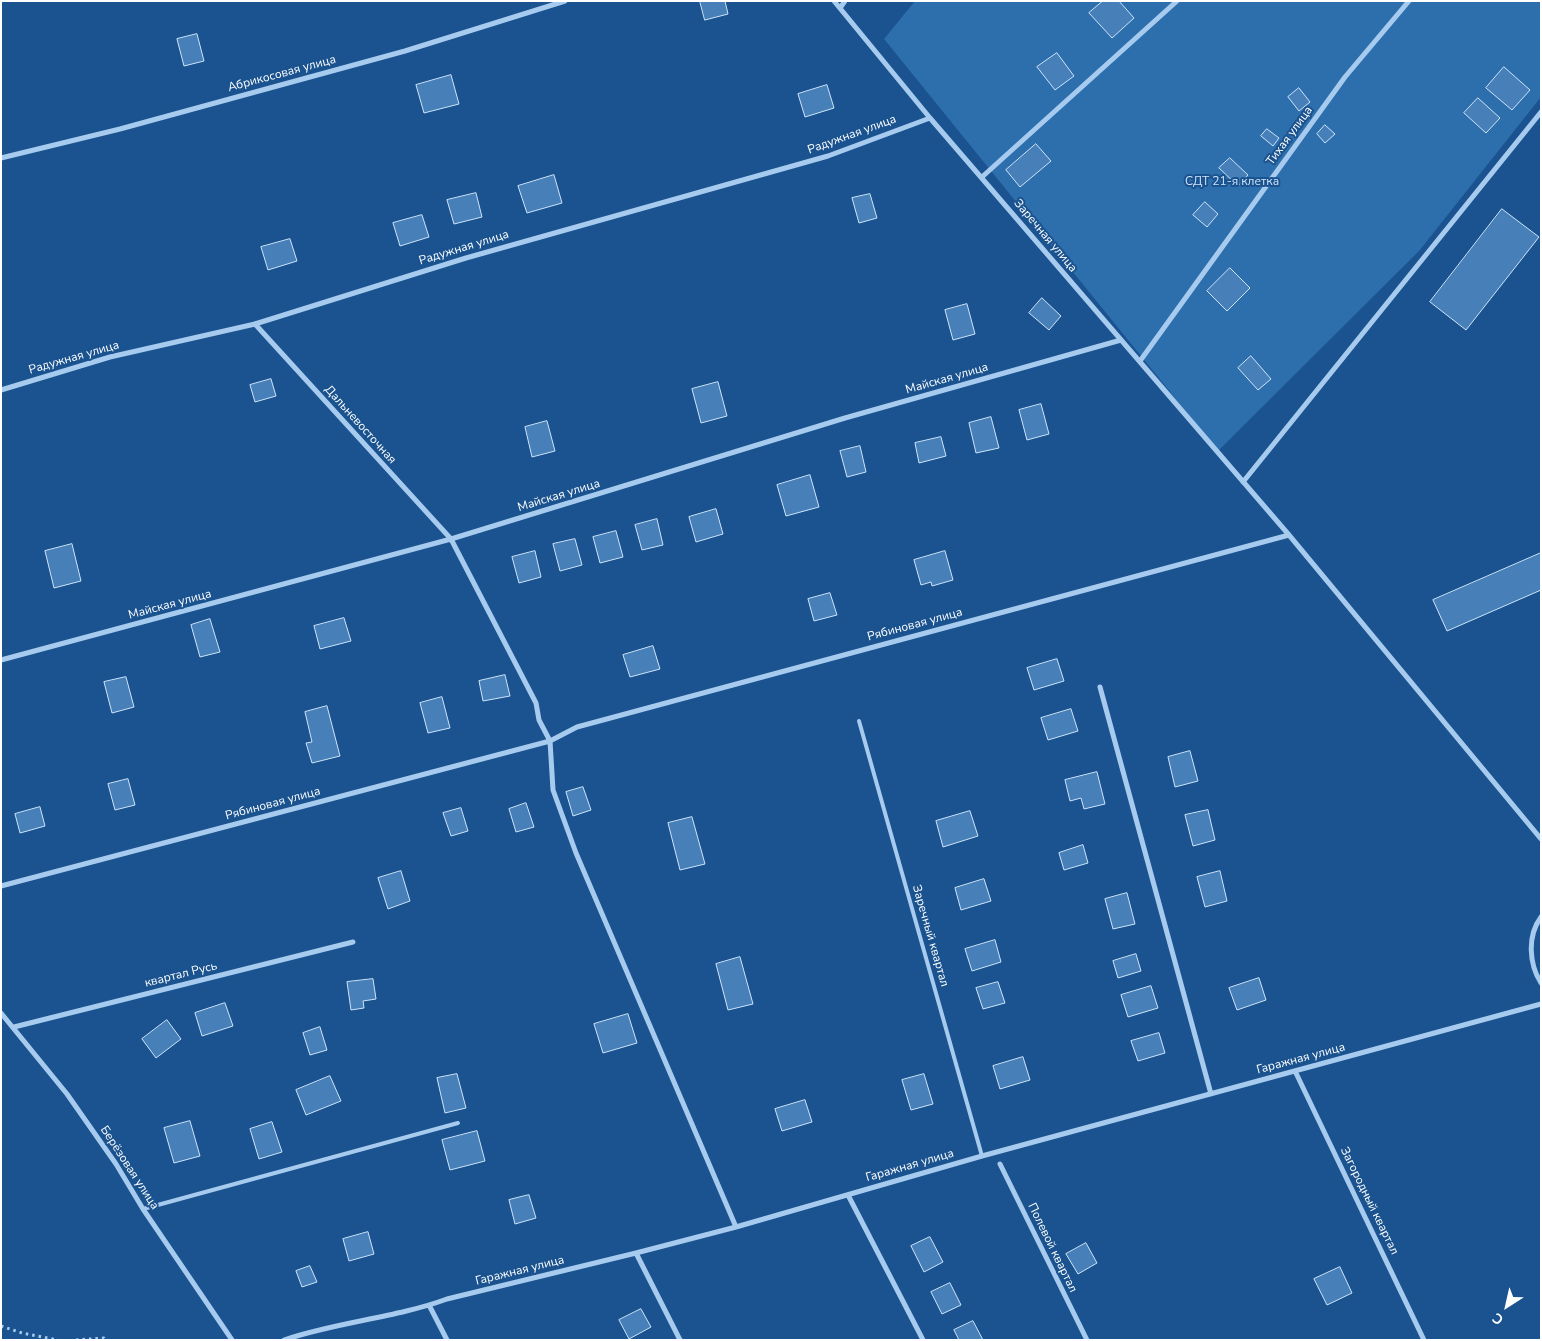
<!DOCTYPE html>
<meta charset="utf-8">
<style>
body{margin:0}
#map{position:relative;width:1542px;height:1341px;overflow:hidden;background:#1a538f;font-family:"Nunito Sans",sans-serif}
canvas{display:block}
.frame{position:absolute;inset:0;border:2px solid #fff;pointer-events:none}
.north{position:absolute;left:1482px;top:1281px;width:50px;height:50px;-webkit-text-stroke:4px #1a538f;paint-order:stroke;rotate:215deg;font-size:14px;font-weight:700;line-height:20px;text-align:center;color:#fff}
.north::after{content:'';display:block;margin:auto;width:18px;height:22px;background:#fff;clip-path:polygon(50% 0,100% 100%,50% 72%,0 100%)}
</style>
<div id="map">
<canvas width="1542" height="1341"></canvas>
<div class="frame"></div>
<div class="north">С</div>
</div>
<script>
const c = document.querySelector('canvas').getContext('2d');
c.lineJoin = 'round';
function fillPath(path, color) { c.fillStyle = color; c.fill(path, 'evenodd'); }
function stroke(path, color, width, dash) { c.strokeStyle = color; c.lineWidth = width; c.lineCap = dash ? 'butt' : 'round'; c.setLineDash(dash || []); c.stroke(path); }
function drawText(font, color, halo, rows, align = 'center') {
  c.font = font + ' "Nunito Sans",sans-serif'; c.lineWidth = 4; c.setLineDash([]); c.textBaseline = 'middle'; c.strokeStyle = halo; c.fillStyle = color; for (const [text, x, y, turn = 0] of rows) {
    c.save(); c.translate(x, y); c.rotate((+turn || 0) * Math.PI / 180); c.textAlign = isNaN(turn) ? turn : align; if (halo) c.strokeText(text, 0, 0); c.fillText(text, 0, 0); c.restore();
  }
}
fillPath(new Path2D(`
 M915,1H1541V97L1419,251L1218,451L884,39Z`), '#2d6ead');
const building = new Path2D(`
 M700,1H725L728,14L705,20Z
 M1103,1H1119L1134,18L1112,38L1089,13Z
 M197,34L204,61L184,66L177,39Z
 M1057,53L1074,76L1055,90L1037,67Z
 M1504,67L1530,90L1512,110L1486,88Z
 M451,75L459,104L424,113L416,85Z
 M827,85L834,108L805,117L798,94Z
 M1299,88L1310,102L1299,111L1288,97Z
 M1478,98L1500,118L1486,133L1464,113Z
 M1325,125L1335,134L1325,143L1317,134Z
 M1267,129L1279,138L1273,146L1261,136Z
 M1036,144L1051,161L1020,187L1006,170Z
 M1230,158L1248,175L1238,186L1219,168Z
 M554,175L562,203L527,213L518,186Z
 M476,193L482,217L454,224L447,200Z
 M870,194L877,218L859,223L852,198Z
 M1205,202L1218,214L1207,227L1193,215Z
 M1502,209L1539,237L1466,330L1430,302Z
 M422,215L429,237L400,246L393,223Z
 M290,239L297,261L268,270L261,247Z
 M1230,268L1250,288L1227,311L1207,291Z
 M1042,298L1061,316L1049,330L1029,313Z
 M967,304L975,334L953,340L945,310Z
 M1251,356L1271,379L1258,390L1238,368Z
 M271,379L276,396L255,402L250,385Z
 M718,382L727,416L701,423L692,389Z
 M1041,404L1049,434L1027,440L1019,410Z
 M991,417L999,448L976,453L969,423Z
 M547,421L555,451L532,457L525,427Z
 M941,437L946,456L919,463L915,443Z
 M860,446L866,472L847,477L840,451Z
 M810,475L819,507L786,516L777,485Z
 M716,509L723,534L696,542L689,517Z
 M657,519L663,545L642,550L635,525Z
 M616,531L623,557L600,563L593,537Z
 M575,539L582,565L560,571L553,544Z
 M72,544L81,581L54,588L45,551Z
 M535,551L541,577L519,583L512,557Z
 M945,551L953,580L932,586L931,582L921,585L914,560Z
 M1541,553V590L1447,631L1433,600Z
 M830,593L837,615L814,621L808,599Z
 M344,618L351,641L320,649L314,626Z
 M210,619L220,652L200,657L191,625Z
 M653,646L660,669L630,677L623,655Z
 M1057,659L1064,681L1034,690L1027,668Z
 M505,675L510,696L483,701L479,681Z
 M126,677L134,707L112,713L104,682Z
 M442,697L450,728L428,733L420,703Z
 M327,706L340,756L312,763L306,743L312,742L305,712Z
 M1071,709L1078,731L1048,740L1041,718Z
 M1190,751L1198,781L1175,787L1168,757Z
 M1097,772L1105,804L1084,809L1081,798L1070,801L1065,780Z
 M128,779L135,805L115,810L108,784Z
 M583,787L591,810L573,816L566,792Z
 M526,803L534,827L516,832L509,809Z
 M40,807L45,826L20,833L15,814Z
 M461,808L468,831L451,836L443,813Z
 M1208,810L1215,840L1193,846L1185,815Z
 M970,811L978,836L943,847L936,821Z
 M692,817L705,864L680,870L668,823Z
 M1083,845L1088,863L1064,870L1059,853Z
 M401,871L410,901L388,909L378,878Z
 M1220,871L1227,901L1205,907L1197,877Z
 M984,879L991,901L961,910L955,888Z
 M1127,893L1135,924L1113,929L1105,899Z
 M995,940L1001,962L972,971L965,949Z
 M1136,954L1141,971L1118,978L1113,961Z
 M740,957L753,1004L728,1010L716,964Z
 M1259,978L1266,1000L1237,1010L1229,988Z
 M373,979L376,999L363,1001L364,1008L351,1010L347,982Z
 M998,982L1005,1003L983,1009L976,988Z
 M1151,986L1158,1008L1128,1017L1121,995Z
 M225,1003L233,1026L202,1036L195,1013Z
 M628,1014L637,1043L603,1053L594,1024Z
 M167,1020L181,1039L156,1058L142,1039Z
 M320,1027L327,1050L310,1055L303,1033Z
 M1159,1033L1165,1053L1138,1061L1131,1041Z
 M1023,1057L1030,1080L1000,1089L993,1066Z
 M457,1074L466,1108L445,1113L437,1078Z
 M924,1074L933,1104L911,1110L902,1080Z
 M330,1076L341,1101L306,1115L296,1090Z
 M805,1100L812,1122L782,1131L775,1109Z
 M190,1121L200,1156L174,1163L164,1128Z
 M272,1122L282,1152L259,1159L250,1129Z
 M477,1131L485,1161L450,1170L442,1140Z
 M529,1195L536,1218L515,1224L509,1200Z
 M368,1232L374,1254L349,1261L343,1239Z
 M930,1237L943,1262L924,1272L911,1246Z
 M1086,1243L1097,1263L1078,1274L1066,1254Z
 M310,1266L317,1282L302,1287L296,1271Z
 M1340,1267L1352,1293L1327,1305L1314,1279Z
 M950,1283L961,1305L942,1314L931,1292Z
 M641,1309L651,1327L629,1339L619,1320Z
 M973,1321L983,1340H959L954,1330Z`);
fillPath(building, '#4780b8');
stroke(building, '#cee4fa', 1);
stroke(new Path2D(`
 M1,1326L22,1333L58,1340
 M76,1340L104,1338L106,1340`), '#a7cbee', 3, [2.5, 4]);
stroke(new Path2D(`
 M859,721L982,1156
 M143,1209L458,1123`), '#a7cbee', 4);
stroke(new Path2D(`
 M834,1L930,118L1289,535L1541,839
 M840,8L845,1
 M1,158L120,129L405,51L565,1
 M982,177L1177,1
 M1140,361L1345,77L1409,1
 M1,390L110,357L255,324L466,258L828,156L930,118
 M1243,482L1541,112
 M1,660L451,539L845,418L1121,340
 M1100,687L1211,1094
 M1,886L550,741L539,720L536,703L451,539L255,324
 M1541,917C1527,936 1529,964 1541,983
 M1,1013L67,1094L116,1164L143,1209L232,1340
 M14,1027L353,942
 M1295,1071L1424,1340
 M1000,1164L1087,1340
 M848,1195L923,1340
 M736,1227L576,853L553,790L550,741L577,727L1289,535
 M636,1253L680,1340
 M429,1305L447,1340
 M284,1340C337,1322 395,1318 447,1299L636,1253L736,1227L982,1156L1541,1004`), '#a7cbee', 5);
drawText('12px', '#fff', '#1a538f', [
 ["Абрикосовая улица",282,74,-15],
 ["Радужная улица",852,135,-20],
 ["Тихая улица",1290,136,-54],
 ["Заречная улица",1045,236,50],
 ["Радужная улица",464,248,-17],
 ["Радужная улица",74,358,-16],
 ["Майская улица",947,379,-16],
 ["Дальневосточная",360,425,48],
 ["Майская улица",559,496,-17],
 ["Майская улица",170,605,-15],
 ["Рябиновая улица",915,625,-15],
 ["Рябиновая улица",273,804,-15],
 ["Заречный квартал",930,936,74],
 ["квартал Русь",181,975,-14],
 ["Гаражная улица",1301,1059,-15],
 ["Гаражная улица",910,1166,-16],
 ["Берёзовая улица",129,1168,57],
 ["Загородный квартал",1369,1201,64],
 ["Полевой квартал",1052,1248,64],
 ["Гаражная улица",520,1271,-14]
]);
drawText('12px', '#cee4fa', '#1a538f', [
 ["СДТ 21-я клетка",1232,182]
]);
</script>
